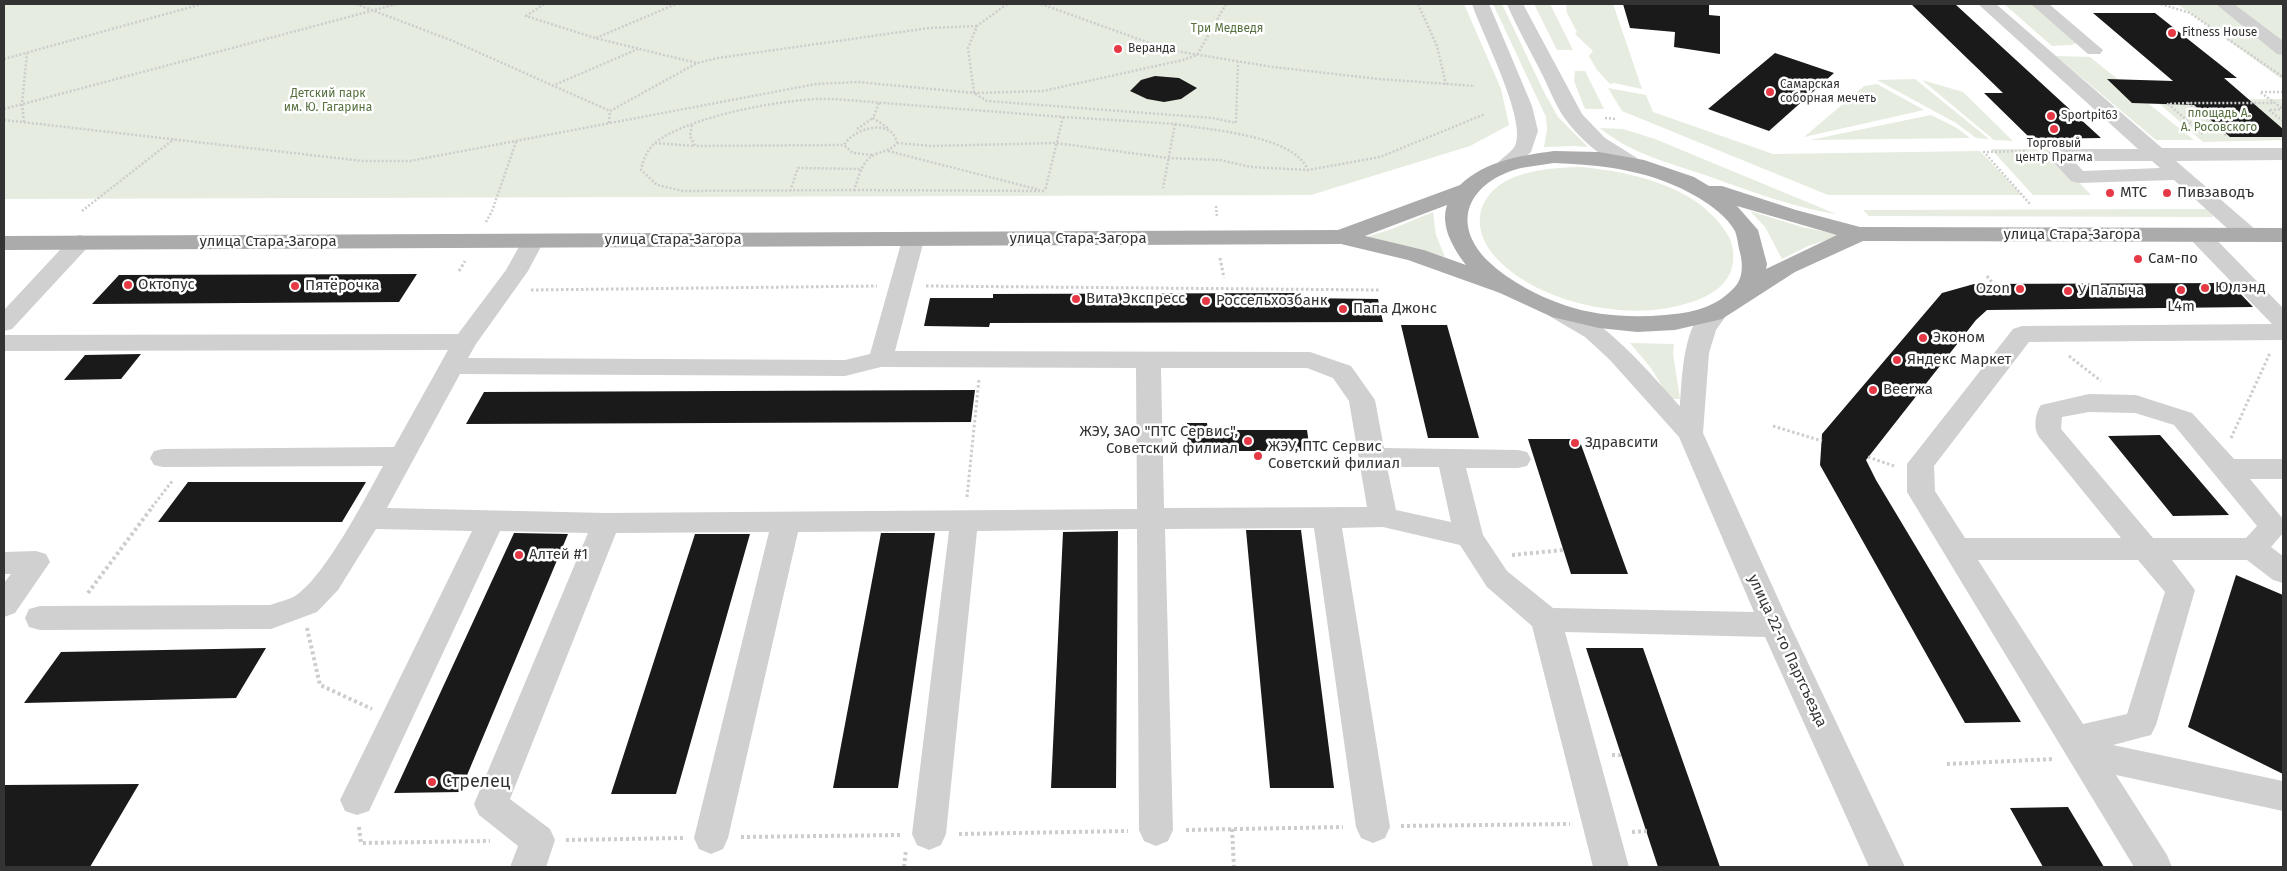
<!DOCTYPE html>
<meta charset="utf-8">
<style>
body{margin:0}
#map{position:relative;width:2287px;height:871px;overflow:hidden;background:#fff;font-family:"Fira Sans",sans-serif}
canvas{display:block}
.frame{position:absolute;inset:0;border:5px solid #333;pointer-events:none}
</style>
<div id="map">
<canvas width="2287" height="871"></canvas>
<div class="frame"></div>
</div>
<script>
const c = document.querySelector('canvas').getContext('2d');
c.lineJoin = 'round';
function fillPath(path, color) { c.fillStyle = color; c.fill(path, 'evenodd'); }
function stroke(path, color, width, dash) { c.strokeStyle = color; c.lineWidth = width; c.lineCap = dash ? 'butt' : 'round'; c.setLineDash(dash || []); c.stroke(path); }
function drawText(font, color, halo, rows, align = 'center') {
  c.font = font + ' "Fira Sans",sans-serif'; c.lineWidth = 5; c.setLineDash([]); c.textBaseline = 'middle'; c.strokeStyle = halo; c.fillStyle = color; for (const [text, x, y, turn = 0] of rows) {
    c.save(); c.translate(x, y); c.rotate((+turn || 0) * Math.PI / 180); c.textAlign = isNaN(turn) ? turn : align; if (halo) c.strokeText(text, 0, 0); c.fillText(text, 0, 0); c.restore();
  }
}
fillPath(new Path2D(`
 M4,4H1464L1501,89L1509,125L1470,146L1311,195L4,199Z
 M1493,4H1502L1544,92L1558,117L1588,147L1573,146L1544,147L1547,130L1546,117Z
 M1534,4H1550L1573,50H1557Z
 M1566,4H1613L1642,89L1614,83L1610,84L1597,70L1589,56L1593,51L1575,34L1577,32L1567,13Z
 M2004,4H2032L2076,43L2072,45L2052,46Z
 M2177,4H2283V80L2190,13Z
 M2056,56L2090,57L2194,140H2156Z
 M1575,71H1585L1604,109H1585L1574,81Z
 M1915,79L1989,139L1976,138L1956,123L1877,80Z
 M1922,80L1963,92L2013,141L1994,140Z
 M1877,84L1924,110L1804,137L1864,86Z
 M1608,88L1646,95L1653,112L1773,154L1980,151L2022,195H1828L1622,111Z
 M2283,99V140L2203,142L2155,100Z
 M1931,115L1957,128L1970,138L1810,140Z
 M1600,128L1623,129L1655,139L1836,214C1791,207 1750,191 1708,176C1670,163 1631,154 1600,128Z
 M1991,149H2047L2091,195H2033Z
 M1581,167C1634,172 1701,187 1729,237C1735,249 1735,266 1728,277C1718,294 1695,302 1677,306C1621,321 1529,300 1492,253C1483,242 1477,226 1481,211C1493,171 1546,168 1581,167Z
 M2209,209L2213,217L1869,216L1863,210Z
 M1750,211L1802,227L1842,235L1808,246L1782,259L1765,227Z
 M1433,212L1436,235L1445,257L1421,249L1363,238L1392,229Z
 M1630,343L1674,344L1673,354L1680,399H1670L1651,368Z`), '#e6ecdf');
fillPath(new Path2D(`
 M1623,4H1709V15L1720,16V54L1674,47L1675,32L1630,28Z
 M1911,4H1955L2101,138L2031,139L1984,93H2003Z
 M2093,13H2155L2237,78H2224L2283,129V137H2230L2194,105L2132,103L2107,79L2173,81Z
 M1775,53L1834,73L1769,131L1708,109Z
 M1155,76L1179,78L1197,88L1181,99L1164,102L1147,99L1130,91L1141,80Z
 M417,274L399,302L92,304L119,275Z
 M2230,283L2253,307L1987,310L1976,320L1866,460L1876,480L2021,722L1965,723L1820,465L1822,434L1942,293L1974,284Z
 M1297,293L1298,298L1378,299L1383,322L990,323L989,327L924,326L930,298H993V294Z
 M1401,325H1447L1479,438H1428Z
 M141,354L121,379L64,380L85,355Z
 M975,390L971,422L466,424L484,392Z
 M1187,423H1207L1208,430H1307L1310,451H1188Z
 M2160,435L2194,474L2229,515L2173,516L2108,436Z
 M1528,439H1579L1628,574H1571Z
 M188,482H366L342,522H158Z
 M1246,530H1301L1334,788H1270Z
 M1118,531L1116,788H1051L1063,532Z
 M514,533L568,534L460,792L394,793Z
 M881,533H935L898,788H833Z
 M695,534H750L676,794H611Z
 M2236,575L2283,595V774L2188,727Z
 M266,648L236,698L24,703L61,652Z
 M1586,648H1643L1720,867H1658Z
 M139,784L90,867H4V785Z
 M2068,807L2104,867H2043L2010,808Z`), '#1a1a1a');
stroke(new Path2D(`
 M356,4L453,41L610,111
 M544,4L526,16L595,38L697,63
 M1007,4L977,26L968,48L974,93L987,101L1213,118L1236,123L1238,62
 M1041,4L1169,50L1273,67L1379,79L1475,86
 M1418,4L1437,46L1446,84
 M2161,4L2190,13L2283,77
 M596,38L676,4
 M4,59L202,4
 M552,86L638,49
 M2283,92H2260L2283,109
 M879,103L873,118L888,128
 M2188,103L2168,104L2203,134
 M4,109L397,4
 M2269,110L2283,121
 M2270,110L2283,109
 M610,111L697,63L718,58L929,28L977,26
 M1063,117L1175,124L1163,188
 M1605,118L1616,119
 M4,120L363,161H410L816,84L858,82L974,93L1043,91L1183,60L1197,55L1226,4
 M24,122L22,104L27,53
 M609,123L610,111
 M1175,124C1209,130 1294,135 1308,170
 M692,125L690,136L695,146L844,145
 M857,129L873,118
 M2226,135L2188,103H2274
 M655,143L695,146
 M897,143L931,146L1056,143L1168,158L1220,160L1251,167L1308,170L1380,157L1485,114
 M888,151L1040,190
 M2025,151L1984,152L2030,204
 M872,155L853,153L844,145C854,128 892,117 897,143C891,150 884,151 876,154C862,159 859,177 854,190L683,191L657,185L641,170C643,160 647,150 655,143C688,116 790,97 833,99L1063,117L1045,191
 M854,190L1045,191
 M790,191L798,168L862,169
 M1216,206L1217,218
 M82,211L174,139
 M486,222L492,211L516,142`), '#cdcdcd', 2.5, [2, 2]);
stroke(new Path2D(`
 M1220,258L1224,278
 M459,271L465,261
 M1987,276L1994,285
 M926,286L1380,290
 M531,290L877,286
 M2069,356L2101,381
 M1773,426L1822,441
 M2231,438L2270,353
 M1868,457L1894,466
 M967,497L979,379
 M152,507L173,480`), '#cdcdcd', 3, [2.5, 2.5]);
stroke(new Path2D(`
 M1512,555L1563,550
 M88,593L153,506
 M307,628L320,685L372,709
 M1612,755H1621
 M1947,764L2054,759
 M1401,826L1570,824
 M359,827L361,843L490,841
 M1232,829L1234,867
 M1186,830L1343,827
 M1632,832L1647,831
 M959,834L1128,831
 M741,837L900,835
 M566,840L683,838
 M904,867L906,850`), '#cdcdcd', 4, [3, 3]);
fillPath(new Path2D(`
 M1472,4H1489L1532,106L1538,131L1531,152L1513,169L1506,171L1499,169L1496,165C1501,158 1511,153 1515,146C1528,121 1481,32 1472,4Z
 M1507,4H1523L1582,114L1605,138L1637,158L1640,162L1637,166C1614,172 1579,138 1566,120C1556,107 1550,90 1543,76C1531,52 1517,28 1507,4Z
 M1978,4H1996L2162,148H2283V160L2176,161L2256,230L2259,235L2256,240L2248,242L2240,240L2174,180L2078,183L2071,181L2047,155L2050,151L2057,149H2138ZM2074,161H2152L2160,168L2083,171Z
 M2031,4H2049L2103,50L2100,54H2088Z
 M2216,4H2234L2283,41V55L2277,54Z
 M2199,228L2207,230L2283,308V340L2029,342L1934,466L1935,491L1965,538H2121L2039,437C2033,428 2035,414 2041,405L2089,394L2136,395L2145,398L2192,413L2234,459H2283V479H2250L2283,519V533L2271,547L2283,556V583L2273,580L2247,560H2172L2195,590L2156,725L2151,735L2113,745L2283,781V811L2116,775L2167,855L2172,867H2134L1907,492V464L2013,329L2022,326L2272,324L2191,240L2188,235L2191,230ZM2089,412L2135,413L2174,425L2257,526L2246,538H2153L2061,429L2062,417ZM1978,560H2138L2165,592L2127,714L2083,724Z
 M913,233L921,235L924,240L895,351L1310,352L1351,366L1375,400L1384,448L1518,450L1527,452L1531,459L1527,466L1518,468H1466L1483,535L1507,571L1553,608L1754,612L1679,437L1609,359L1585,337L1551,317L1547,312L1551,307C1588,297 1656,380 1680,406C1682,380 1683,297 1724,308L1728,313L1716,330L1709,353L1703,433L1790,625L1905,867H1869L1765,637L1565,632L1629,867H1593L1532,626L1487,587L1460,545L1383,527L1342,528L1390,827L1385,838L1373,843L1361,838L1356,827L1314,528L1165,529L1173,830L1168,841L1156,846L1144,841L1139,830L1137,529L977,531L946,834L941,845L929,850L917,845L912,834L949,531L798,532L728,838L723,849L711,854L699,849L694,838L769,532L616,533L510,799L550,829L555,840L546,867H510L518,846L479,815L474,804L588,533L500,531L369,811L357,815L345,811L340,800L472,531L376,529L338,590L317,612L271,629L40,630L29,627L25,618L29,609L40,606L270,605C278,602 288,600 295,596C324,578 366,497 383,466L163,467L154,465L150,458L154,451L163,449L394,447L448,350L4,351V335L458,334L506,270L525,236L533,234L541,236L544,241L528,271L476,344L468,358L845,360L870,354L902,240L905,235ZM881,367L1136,368L1137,509L606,513L387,508L460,374L845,376ZM1161,368H1307L1333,378L1349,401L1367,507L1164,508ZM1387,467H1439L1451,522L1396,510Z
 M80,235L88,237L91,242L88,247L12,329L4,331V310L72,237Z
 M36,551L46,554L50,562L15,613L4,617V583L11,574H4V552Z`), '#d0d0d0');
fillPath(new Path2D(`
 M1554,151L1599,152L1644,160L1694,177L1709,186H1722L1796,210L1860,227L2283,228V242L1863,241L1795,272L1722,319L1675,330L1637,332L1599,328L1552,317L1500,293L1408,260L1341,244L4,250V236L1338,230L1460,185C1487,160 1520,156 1554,151ZM1554,163C1606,165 1654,171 1699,198C1712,206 1727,217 1735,231C1737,236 1738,244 1739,249C1743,262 1744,278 1734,288C1715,308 1691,313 1665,315C1632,318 1596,316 1564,305C1538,296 1509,281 1489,262C1448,222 1470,181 1521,168C1531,166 1543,165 1554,163ZM1447,205C1440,226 1453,248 1466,265L1424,250L1365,236ZM1737,206L1837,235L1766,269L1767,264L1758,230Z`), '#ababab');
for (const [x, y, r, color] of [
 [2172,33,5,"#e63946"],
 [1118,49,5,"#e63946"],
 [1770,92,5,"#e63946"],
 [2051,116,5,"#e63946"],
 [2054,129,5,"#e63946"],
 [2110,193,5,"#e63946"],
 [2167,193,5,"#e63946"],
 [2138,259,5,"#e63946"],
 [128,285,5,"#e63946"],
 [295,286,5,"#e63946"],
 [2205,288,5,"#e63946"],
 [2020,289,5,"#e63946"],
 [2181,290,5,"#e63946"],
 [2068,291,5,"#e63946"],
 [1076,299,5,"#e63946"],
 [1206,301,5,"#e63946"],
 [1343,309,5,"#e63946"],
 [1923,338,5,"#e63946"],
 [1897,360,5,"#e63946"],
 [1873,390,5,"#e63946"],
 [1248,441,5,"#e63946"],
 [1575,443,5,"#e63946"],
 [1258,456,5,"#e63946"],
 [519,555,5,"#e63946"],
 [432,782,5,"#e63946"]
]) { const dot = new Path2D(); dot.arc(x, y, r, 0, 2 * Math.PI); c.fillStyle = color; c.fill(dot); stroke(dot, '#fff', 2); }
drawText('12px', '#56703f', '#fff', [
 ["Три Медведя",1227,29],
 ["Детский парк",328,94],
 ["им. Ю. Гагарина",328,108],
 ["площадь А.",2219,114],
 ["А. Росовского",2219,128]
]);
drawText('12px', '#333', '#fff', [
 ["Fitness House",2182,33],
 ["Веранда",1128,49],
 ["Самарская",1780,85],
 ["соборная мечеть",1780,99],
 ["Sportpit63",2061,116],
 ["Торговый",2054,144,"center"],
 ["центр Прагма",2054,158,"center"]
], 'left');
drawText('15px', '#333', '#fff', [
 ["МТС",2120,193],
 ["Пивзаводъ",2177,193],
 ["Сам-по",2148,259],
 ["Октопус",138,285],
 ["Пятёрочка",305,286],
 ["Ю лэнд",2215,288],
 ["Ozon",2010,289,"right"],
 ["У Палыча",2078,291],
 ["Вита Экспресс",1086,299],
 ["Россельхозбанк",1216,301],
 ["L4m",2181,307,"center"],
 ["Папа Джонс",1353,309],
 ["Эконом",1933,338],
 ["Яндекс Маркет",1907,360],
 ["Beerжа",1883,390],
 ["ЖЭУ, ЗАО \"ПТС Сервис\",",1238,432,"right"],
 ["Советский филиал",1238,449,"right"],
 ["Здравсити",1585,443],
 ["ЖЭУ, ПТС Сервис",1268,447],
 ["Советский филиал",1268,464],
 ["Алтей #1",529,555]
], 'left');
drawText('15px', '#333', '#fff', [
 ["улица Стара-Загора",2072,235],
 ["улица Стара-Загора",1078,239],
 ["улица Стара-Загора",673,240],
 ["улица Стара-Загора",268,242],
 ["улица 22-го Партсъезда",1787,651,65]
]);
drawText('18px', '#333', '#fff', [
 ["Стрелец",442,782]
], 'left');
</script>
